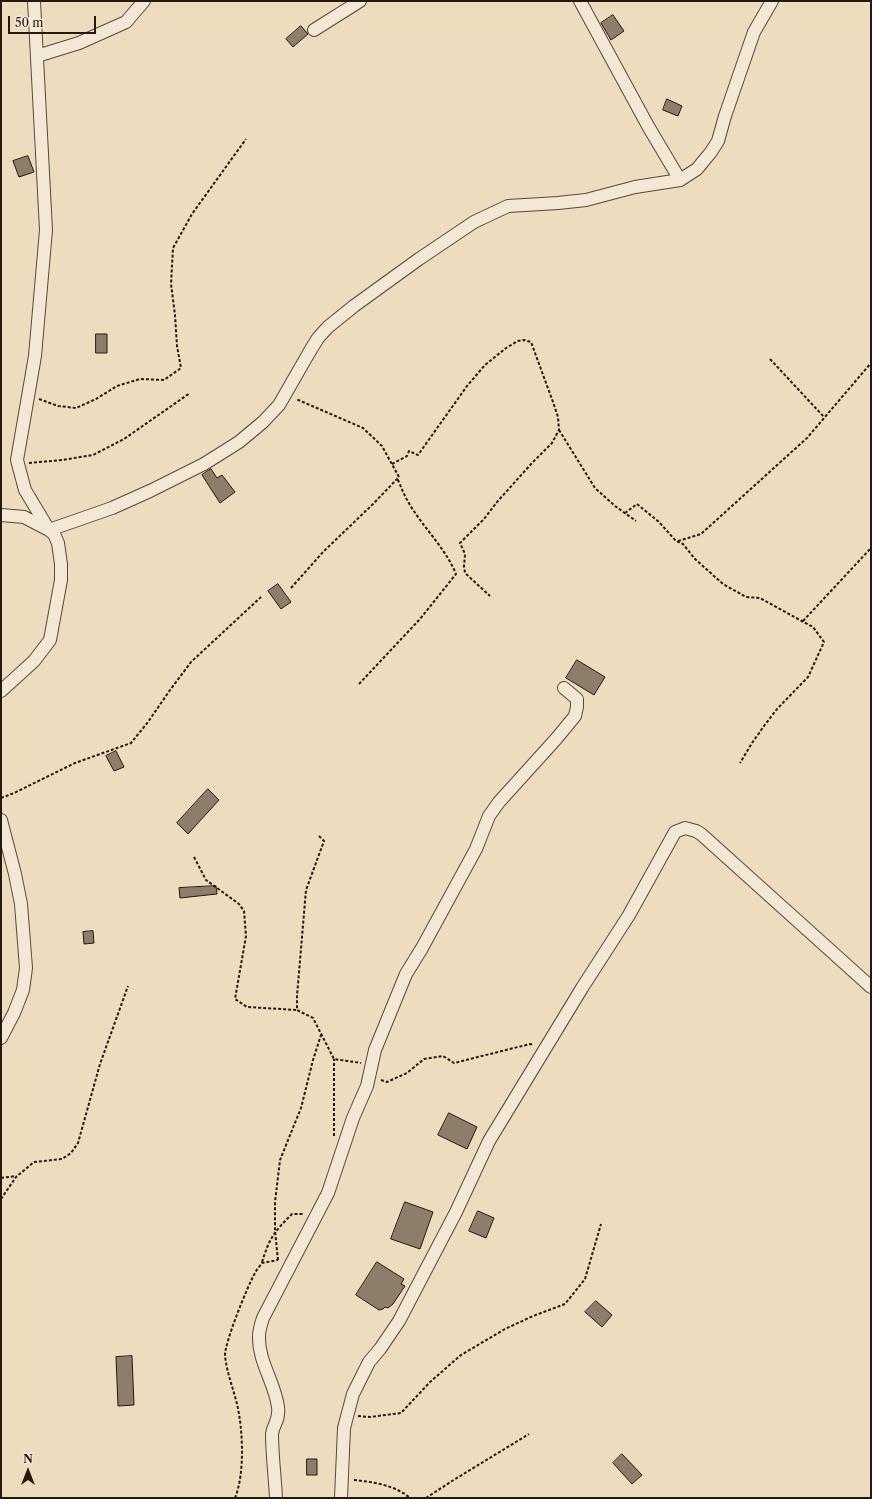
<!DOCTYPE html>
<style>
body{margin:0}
#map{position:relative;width:872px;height:1499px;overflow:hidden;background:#eddcbe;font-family:"Libre Caslon Text",serif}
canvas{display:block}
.frame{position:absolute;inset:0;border:2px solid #241811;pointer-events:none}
.north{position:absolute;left:8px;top:1451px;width:40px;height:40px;-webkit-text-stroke:3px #f3e8d5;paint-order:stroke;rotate:0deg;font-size:11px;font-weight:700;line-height:16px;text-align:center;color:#241811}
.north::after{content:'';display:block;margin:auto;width:14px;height:18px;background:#241811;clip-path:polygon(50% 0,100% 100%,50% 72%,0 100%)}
.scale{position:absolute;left:8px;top:16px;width:88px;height:18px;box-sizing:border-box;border:2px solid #241811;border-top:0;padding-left:5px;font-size:12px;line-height:14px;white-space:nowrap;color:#241811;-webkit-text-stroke:3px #f3e8d5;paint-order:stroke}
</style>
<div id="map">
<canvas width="872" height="1499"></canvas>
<div class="frame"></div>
<div class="north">N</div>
<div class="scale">50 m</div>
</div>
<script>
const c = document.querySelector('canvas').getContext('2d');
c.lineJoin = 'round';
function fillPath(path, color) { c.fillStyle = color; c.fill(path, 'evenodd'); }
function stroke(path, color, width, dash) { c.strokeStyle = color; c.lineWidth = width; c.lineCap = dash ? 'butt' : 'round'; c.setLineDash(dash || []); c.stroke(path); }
const building = new Path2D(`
 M613,15L624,31L611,40L601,23Z
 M301,26L308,34L293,47L286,39Z
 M667,99L682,106L678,116L663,110Z
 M28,156L34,172L19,177L13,161Z
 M96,334H107V353H96Z
 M211,469L217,478L222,475L235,492L220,503L202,475Z
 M278,584L291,602L281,609L268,591Z
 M577,660L605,677L594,695L566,678Z
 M116,751L124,767L114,771L106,756Z
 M208,789L219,800L188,834L177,823Z
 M216,886L217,894L180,898L179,888Z
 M93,931L94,943L84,944L83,932Z
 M449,1113L477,1127L467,1149L438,1135Z
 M405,1202L433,1212L420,1249L391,1239Z
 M478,1211L494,1218L486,1238L469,1231Z
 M377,1262L404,1279L401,1284L405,1286L393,1304L388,1308L385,1307L383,1309L379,1310L356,1295Z
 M596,1301L612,1315L602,1327L585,1312Z
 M132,1356L134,1405L118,1406L116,1357Z
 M622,1454L642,1475L632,1484L613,1463Z
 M307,1459H317V1475H307Z`);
fillPath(building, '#8d7e6b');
stroke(building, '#241811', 1);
const street = new Path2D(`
 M34,1L46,230L35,356L17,460L25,490L49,530
 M580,1L648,126L680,180
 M314,30L360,1
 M37,56L79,43L126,22L144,1
 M1,515L24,517L49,530L54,534L58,543L61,564V580L50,640L34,661L1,691
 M49,530L112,508L150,491L204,464L239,442L263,422L279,405L310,351L318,338L328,327L354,306L419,259L474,222L508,206L558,203L586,200L635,187L680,180L697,169L711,152L718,141L725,116L754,32L772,1
 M1,820L15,874L21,904L26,968L23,990L14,1013L1,1038
 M276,1498C275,1477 272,1455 272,1434C273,1424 280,1421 278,1407C275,1383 258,1361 259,1336C259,1330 261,1324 263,1318L328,1193L353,1118L367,1086L375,1050L406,974L422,948L476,849L489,816L499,802L556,739L575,716L577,707V699L564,688
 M341,1498L344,1428L353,1394L369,1362L380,1349L399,1321L456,1212L489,1141L582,988L629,915L675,832L685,828L696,831L701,834L871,987`);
stroke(street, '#56493c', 14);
stroke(new Path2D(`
 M770,359L824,417
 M39,399L58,406L76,408L96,399L117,386L140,379L164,380L181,368L177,346L175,315L171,284L173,248L192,214L246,139
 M559,430L595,488L615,506L636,521
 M29,463L62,460L93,455L124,439L190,393
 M392,464L407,456L409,451L418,455L467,386L485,365L506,348L518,341L524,340L531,342L553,402L558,417L559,430L552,443L532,463L497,502L484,519L460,543L465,554L464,566L465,573L490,596
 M625,513L637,504L659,522L676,541L683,544L695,559L723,584L746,597L760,598L798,619L813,627L824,642L808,677L777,709L764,726L752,743L740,763
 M678,541L701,534L807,438L871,363
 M291,588L323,552L373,504L399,477L382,446L363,428L296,399
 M803,621L871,548
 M359,684L420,619L456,574C444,545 419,524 405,496C402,490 400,484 397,478
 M1,798L14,793L75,763L131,743L148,722L170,690L191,662L261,597
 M319,836L324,841L306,890L297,996V1010L313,1018L334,1059L361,1063
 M194,857L206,880L239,904L244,911L246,936L235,999L247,1007L297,1010
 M381,1080L387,1082L407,1073L424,1059L443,1056L454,1063L530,1044L534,1045
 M334,1136V1059
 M1,1178L16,1176
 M1,1199L16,1177L34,1162L62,1159L71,1153L78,1143L100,1064L128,986
 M278,1260L275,1231V1202L280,1160L301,1108L313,1060L321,1035
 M262,1262C270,1237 274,1232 292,1214H303
 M358,1416L370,1417L401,1413L430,1382L461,1355L505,1329L533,1316L565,1304L585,1279L601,1224
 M354,1480C373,1482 395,1485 410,1498
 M235,1498C245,1473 243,1430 237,1404C233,1388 227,1373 225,1356C224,1344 248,1285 255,1273C257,1269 260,1266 262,1263L278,1260
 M426,1498L452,1481L529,1434`), '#241811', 2, [3, 2]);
stroke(street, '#f3e8d5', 12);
</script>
